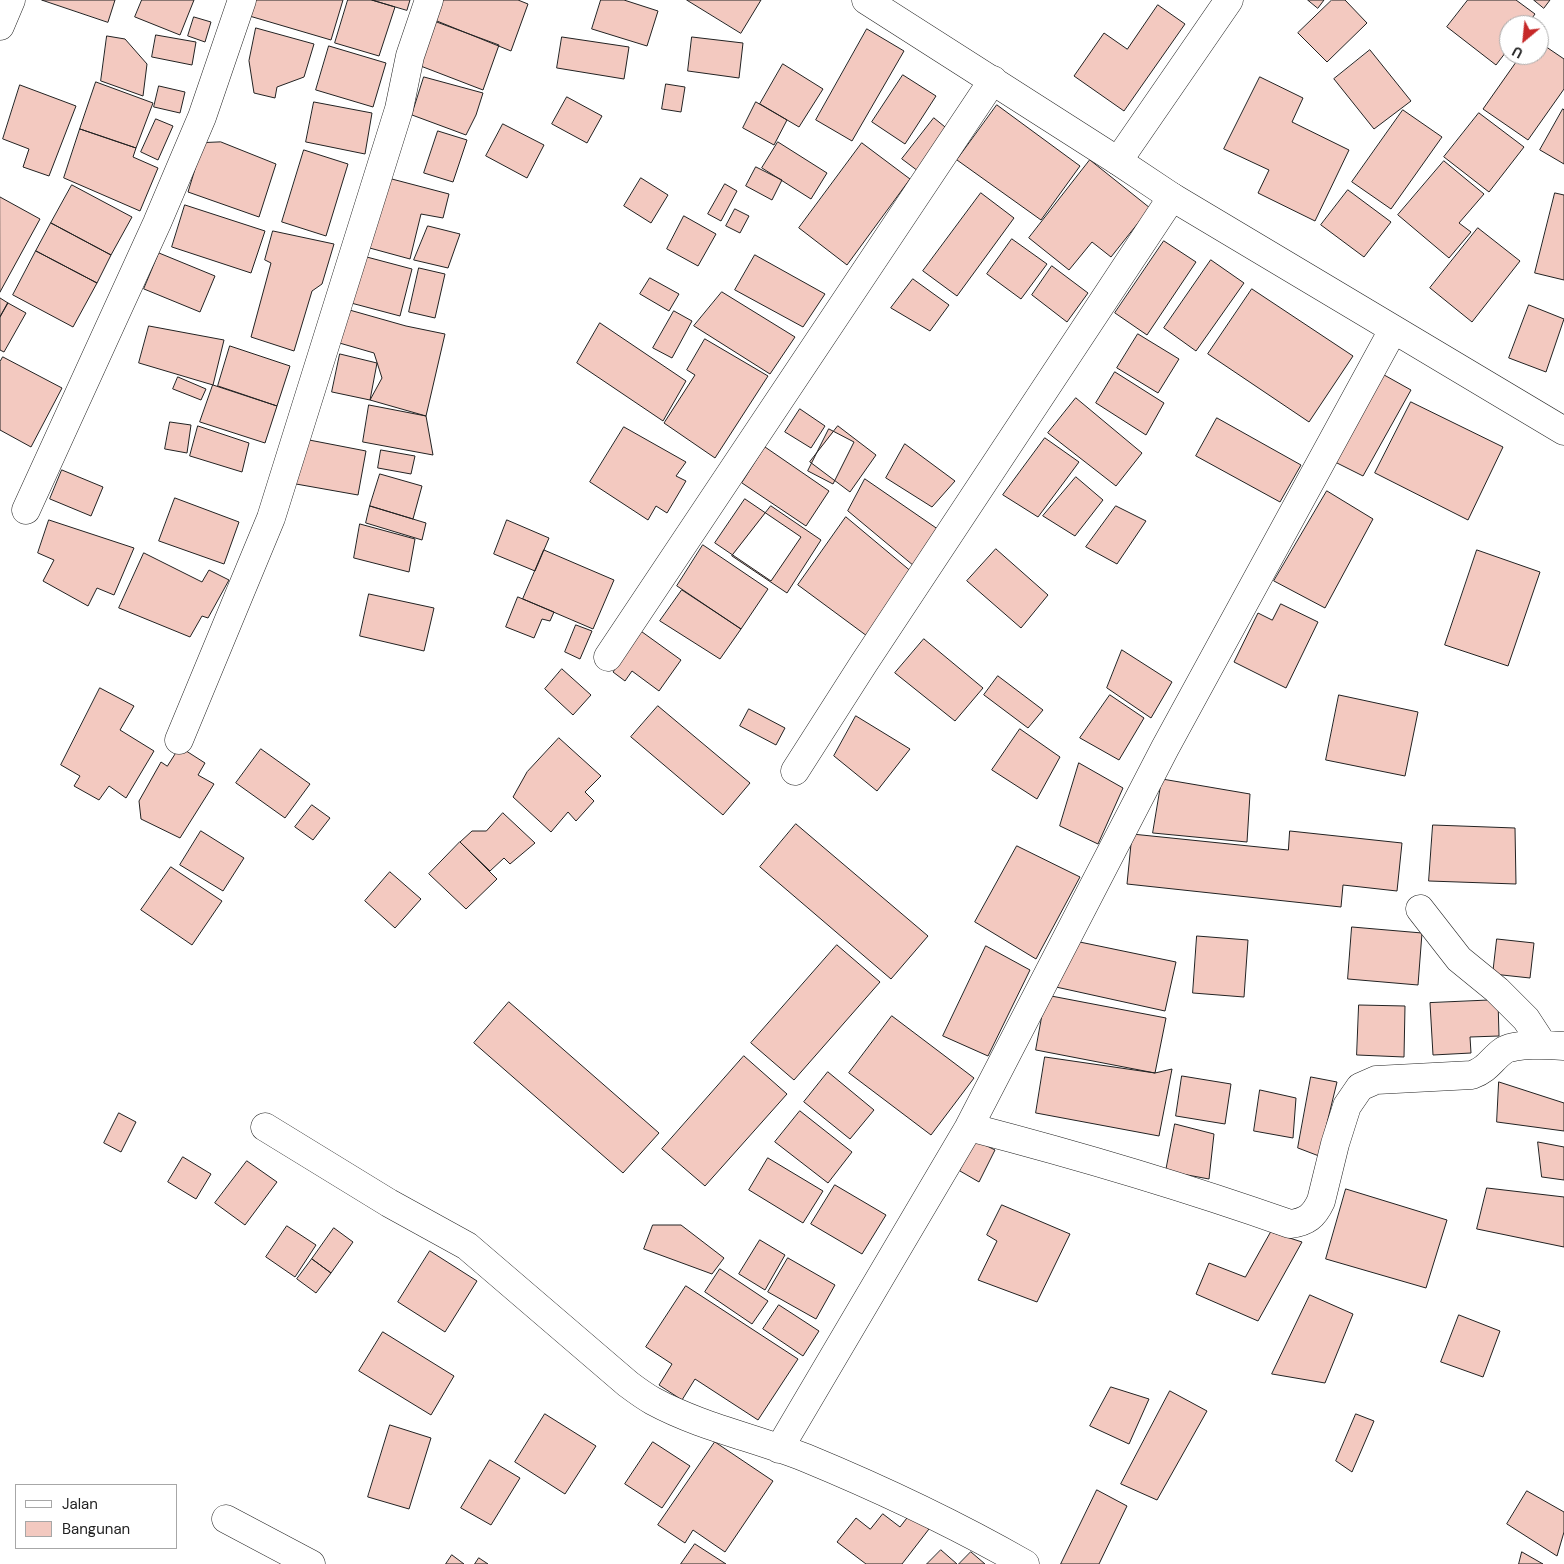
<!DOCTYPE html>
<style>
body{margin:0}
#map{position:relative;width:1564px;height:1564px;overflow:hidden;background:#fff;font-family:"DM Sans",sans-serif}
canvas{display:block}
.legend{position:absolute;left:15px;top:1484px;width:162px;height:65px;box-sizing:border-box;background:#fff;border:1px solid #a7a7a7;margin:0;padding:6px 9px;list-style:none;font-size:15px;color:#222}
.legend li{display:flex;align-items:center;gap:10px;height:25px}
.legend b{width:25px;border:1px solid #a7a7a7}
.north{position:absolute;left:1499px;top:15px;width:50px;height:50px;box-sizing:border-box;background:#fff;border:1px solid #a7a7a7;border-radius:50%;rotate:208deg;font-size:14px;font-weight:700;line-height:20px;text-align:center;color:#222}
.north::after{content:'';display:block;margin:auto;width:18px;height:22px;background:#c62828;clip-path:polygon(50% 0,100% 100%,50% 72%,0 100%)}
</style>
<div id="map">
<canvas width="1564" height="1564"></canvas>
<ul class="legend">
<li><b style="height:6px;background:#fff"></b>Jalan</li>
<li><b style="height:14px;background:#f3c9c0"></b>Bangunan</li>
</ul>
<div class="north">U</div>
</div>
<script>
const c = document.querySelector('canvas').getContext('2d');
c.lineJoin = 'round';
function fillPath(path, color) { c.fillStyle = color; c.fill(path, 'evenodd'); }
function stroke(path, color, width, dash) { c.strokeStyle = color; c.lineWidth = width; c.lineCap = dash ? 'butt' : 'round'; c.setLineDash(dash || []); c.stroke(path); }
const building = new Path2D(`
 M42,0H115L108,22Z
 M142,0H194L180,35L135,17Z
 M251,0H343L331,40L246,15Z
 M348,0H372L395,7L379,56L335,43Z
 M372,0H410L407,10Z
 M434,0H518L528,4L511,51L427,17Z
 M601,0H624L658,11L647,46L592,29Z
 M687,0H761L741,33Z
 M1308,0H1324L1318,8Z
 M1332,0H1345L1367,23L1327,62L1298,33Z
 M1468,0H1516L1535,14L1527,25H1509V48L1496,65L1447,27Z
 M1534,0H1550L1544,8Z
 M1158,5L1185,24L1124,111L1074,76L1104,33L1127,49Z
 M194,17L211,22L205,42L188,36Z
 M434,21L499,45L483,90L418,65Z
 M256,28L314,44L304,77L277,87L275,98L254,93L249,61Z
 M867,29L904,51L852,141L816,120Z
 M156,35L196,42L192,65L152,57Z
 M107,36L125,39L147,64L143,96L101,81Z
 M562,37L629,47L624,79L557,68Z
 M692,37L743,43L739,78L688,71Z
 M1539,42L1564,59V89L1528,140L1483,109L1521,55H1539Z
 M329,46L386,63L373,107L316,90Z
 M1370,50L1411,101L1374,129L1334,79Z
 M783,64L823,89L799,127L760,104Z
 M903,75L936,96L905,144L872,122Z
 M424,77L483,93L476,115L466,135L412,115Z
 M1260,77L1303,98L1292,122L1349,150L1315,221L1258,193L1269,170L1224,149Z
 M96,82L153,103L136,148L80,129Z
 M666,84L685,87L681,112L662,109Z
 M20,85L76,106L49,176L23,167L29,149L3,139Z
 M159,86L185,92L180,113L154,107Z
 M567,97L602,116L587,143L552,124Z
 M314,102L372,113L365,154L306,142Z
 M756,102L787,120L774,145L743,128Z
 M997,105L1080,166L1041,220L957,160Z
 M1563,109L1564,110V164L1540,150Z
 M1403,110L1442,137L1391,209L1352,182Z
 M1479,113L1524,147L1489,192L1444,157Z
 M934,118L950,131L918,171L902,159Z
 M156,119L173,126L158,160L141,152Z
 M503,124L544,145L527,178L486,156Z
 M80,129L136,148L133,157L158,168L140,211L64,178Z
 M438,131L467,140L453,182L424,173Z
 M221,142L276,164L259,217L188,192L203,143Z
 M778,142L827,173L811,199L762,168Z
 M862,143L910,179L847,265L799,228Z
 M304,150L348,164L326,236L282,222Z
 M1090,160L1150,208L1111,257L1092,242L1069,270L1029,238Z
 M1444,161L1484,194L1459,223L1471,232L1449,258L1398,215Z
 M756,167L782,180L772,200L746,186Z
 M388,178L449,194L443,218L421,214L410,259L366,247Z
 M641,178L668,195L651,223L624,206Z
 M725,184L737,191L721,221L708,214Z
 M72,185L132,217L111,255L51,223Z
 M1348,190L1391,222L1364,257L1321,225Z
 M981,193L1014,218L957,296L923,271Z
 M1555,193L1564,195V280L1535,273Z
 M0,197L40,219L0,292Z
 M185,205L265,231L251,273L172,247Z
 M735,209L749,216L740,233L726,226Z
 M684,216L716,234L698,266L667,249Z
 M51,223L111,255L97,283L36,251Z
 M428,226L460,234L448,268L414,260Z
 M1478,228L1520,261L1472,322L1430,288Z
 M273,231L334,244L322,284L312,291L294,351L251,337L271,263L265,260Z
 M1012,239L1047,264L1021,299L987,274Z
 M1164,241L1196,262L1147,335L1115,313Z
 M36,251L97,283L73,327L13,295Z
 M159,253L215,276L200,312L144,289Z
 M755,255L825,294L803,327L735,290Z
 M363,256L412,269L400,316L351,303Z
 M1211,260L1244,283L1196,351L1164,328Z
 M1052,266L1088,293L1067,322L1032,295Z
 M419,268L445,274L435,318L409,312Z
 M650,278L679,294L669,311L640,294Z
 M913,279L949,305L930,331L891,308Z
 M1252,289L1353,356L1309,422L1208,354Z
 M722,292L795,337L770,374L694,326Z
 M0,298L8,303L0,317Z
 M8,303L26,313L4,352L0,350V317Z
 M1529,305L1564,319L1546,372L1509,358Z
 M346,309L406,326L445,334L426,416L370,400L382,378L374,353L336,342Z
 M674,311L692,321L672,358L653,348Z
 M600,323L686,381L663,421L577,363Z
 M149,326L224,340L213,385L139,363Z
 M1138,334L1179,359L1158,393L1117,368Z
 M705,339L768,376L715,458L664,423L695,375L687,370Z
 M230,346L290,366L277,406L218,386Z
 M340,354L377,363L370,400L332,392Z
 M3,357L62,388L31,447L0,430V362Z
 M1377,371L1411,390L1363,476L1329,459Z
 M1115,372L1164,403L1146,435L1096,403Z
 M178,377L206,389L201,400L173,389Z
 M213,385L277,406L265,443L200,422Z
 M1076,398L1142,453L1116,486L1048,433Z
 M1411,402L1503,447L1468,520L1375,473Z
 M369,405L426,416L433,455L363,442Z
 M800,409L825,426L811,448L785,432Z
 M1217,418L1301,465L1280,502L1196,456Z
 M170,422L191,425L187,453L165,449Z
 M198,426L249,443L242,472L190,456Z
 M838,426L876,455L850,492L810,462Z
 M624,427L686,462L676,476L686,481L667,513L656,506L648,520L590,482Z
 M829,429L854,442L833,484L808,471Z
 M1045,438L1079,462L1038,517L1003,495Z
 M304,439L366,451L358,495L296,484Z
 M905,444L955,481L932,507L886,478Z
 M765,447L829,491L806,526L742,483Z
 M381,450L415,456L411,474L378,468Z
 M62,470L103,487L91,516L50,499Z
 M380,474L422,486L413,519L370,506Z
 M1076,477L1103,500L1075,536L1043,516Z
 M865,479L942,532L914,566L848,511Z
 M1327,491L1373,519L1325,608L1274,581Z
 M175,498L239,522L224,564L159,541Z
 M745,499L801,537L771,581L715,543Z
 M370,506L426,523L422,540L366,523Z
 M771,506L821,540L787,593L732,556Z
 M1116,506L1146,521L1117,564L1086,547Z
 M846,517L913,573L867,636L798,585Z
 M49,520L134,548L114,595L97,588L88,606L43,581L54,560L38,553Z
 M507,520L549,538L535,571L494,554Z
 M360,524L415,539L409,572L354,558Z
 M703,545L768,589L741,629L677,586Z
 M996,549L1048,595L1021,628L967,581Z
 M544,550L614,580L593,629L523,599Z
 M1477,550L1540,572L1508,666L1445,645Z
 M144,553L202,582L209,570L229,580L208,618L202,616L190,637L119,608Z
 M682,590L741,629L720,659L660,621Z
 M369,594L434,608L424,651L360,636Z
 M518,597L554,612L550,621L542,619L534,638L506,627Z
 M1281,604L1318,622L1286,688L1234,662L1258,613L1272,620Z
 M576,625L592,631L580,659L565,652Z
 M638,629L681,660L659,691L632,671L625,681L613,672L620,662Z
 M924,639L983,688L955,721L895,673Z
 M1122,650L1172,682L1151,718L1107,688Z
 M562,669L591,695L573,715L545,689Z
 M998,676L1043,710L1028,728L984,695Z
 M100,688L134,706L120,730L154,751L126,798L109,786L99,800L74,786L80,776L61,765Z
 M1110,695L1144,718L1119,760L1080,738Z
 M1339,695L1418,712L1405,776L1326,760Z
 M658,706L750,783L723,815L631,737Z
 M749,709L785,728L776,745L740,726Z
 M856,716L910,749L877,791L834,756Z
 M1020,729L1060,757L1037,799L992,770Z
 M559,738L601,776L585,792L594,801L576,821L568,812L551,832L513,797L527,772Z
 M180,747L205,763L198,775L214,784L180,838L141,819L139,801L161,762L167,766Z
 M261,749L310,784L285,818L236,783Z
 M1079,763L1123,788L1098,844L1060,826Z
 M1162,779L1250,794L1247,842L1153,833Z
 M312,805L330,818L313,840L295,827Z
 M503,813L535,843L510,864L504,858L490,871L460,842L472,831H486Z
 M796,824L928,936L891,979L760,867Z
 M1433,825L1515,828L1516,884L1429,881Z
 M201,831L244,858L223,891L180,865Z
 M1290,831L1402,843L1397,891L1343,885L1341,907L1127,884L1132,834L1288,850Z
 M460,842L497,879L466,909L429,874Z
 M1017,846L1080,877L1036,959L975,922Z
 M171,867L222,901L192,945L141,910Z
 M390,872L421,899L395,928L365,901Z
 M1352,927L1422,933L1418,985L1348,979Z
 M1197,936L1248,940L1244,997L1193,993Z
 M1497,939L1534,943L1530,978L1493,974Z
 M1070,940L1176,962L1165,1011L1056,987Z
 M837,945L880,982L794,1080L751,1043Z
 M986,946L1030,970L988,1056L943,1036Z
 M1046,995L1166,1018L1155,1073L1036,1050Z
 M1498,1000L1499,1036L1470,1037L1471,1053L1433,1055L1430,1003Z
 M509,1002L659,1133L623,1173L474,1043Z
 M1359,1005L1405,1006L1404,1057L1357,1055Z
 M892,1016L974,1078L931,1135L849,1073Z
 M744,1056L787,1094L705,1186L662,1149Z
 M1045,1057L1155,1073L1172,1069L1159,1136L1036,1113Z
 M828,1072L874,1110L850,1139L804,1102Z
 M1182,1076L1231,1084L1225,1124L1176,1116Z
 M1311,1077L1337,1082L1319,1156L1298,1148Z
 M1499,1082L1564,1103V1131L1497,1122Z
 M1260,1090L1296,1098L1293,1138L1254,1131Z
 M800,1111L852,1152L828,1183L775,1142Z
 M119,1113L136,1122L121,1152L104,1143Z
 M1175,1124L1214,1134L1209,1179L1166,1171Z
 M973,1139L995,1150L979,1182L960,1171Z
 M1538,1142L1564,1147V1180L1542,1177Z
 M183,1157L211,1174L196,1199L168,1182Z
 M768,1158L823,1191L803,1223L749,1190Z
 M247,1161L277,1182L245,1225L215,1203Z
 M835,1185L886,1215L862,1254L811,1224Z
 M1487,1188L1564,1197V1247L1477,1229Z
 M1346,1189L1447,1220L1426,1288L1326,1259Z
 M1002,1205L1070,1234L1037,1302L978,1280L997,1241L987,1235Z
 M653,1225H681L724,1258L712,1274L644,1249Z
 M287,1226L316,1245L295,1277L266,1257Z
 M334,1228L353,1242L331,1273L312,1259Z
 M1271,1232L1302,1242L1258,1321L1196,1294L1209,1263L1245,1277Z
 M760,1240L785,1255L765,1290L739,1274Z
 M430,1251L477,1281L445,1332L398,1302Z
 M788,1258L835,1285L816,1319L768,1292Z
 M312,1259L331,1273L316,1293L297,1279Z
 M720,1269L768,1301L752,1324L705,1292Z
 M686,1286L798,1359L758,1420L695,1379L682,1400L659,1385L672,1364L646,1347Z
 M1310,1295L1353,1314L1325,1383L1272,1374Z
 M779,1305L819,1331L803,1356L763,1329Z
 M1459,1315L1500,1331L1483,1377L1441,1362Z
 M383,1332L454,1376L431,1415L359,1371Z
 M1111,1387L1149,1399L1129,1444L1090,1426Z
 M1170,1391L1207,1411L1157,1500L1121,1484Z
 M545,1414L596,1446L565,1494L515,1462Z
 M1356,1414L1374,1421L1352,1472L1336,1461Z
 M390,1425L431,1438L409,1509L368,1497Z
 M653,1442L690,1466L662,1508L625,1484Z
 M715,1442L773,1481L725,1552L693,1530L685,1543L658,1525Z
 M490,1460L520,1478L491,1525L461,1508Z
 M1097,1490L1127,1506L1099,1564H1061Z
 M1527,1491L1564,1512V1532L1557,1556L1507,1524Z
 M883,1514L900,1527L910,1514L929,1529L902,1564H866L837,1542L856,1518L870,1529Z
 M695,1544L726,1564H681Z
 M941,1550L957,1564H927Z
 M971,1552L985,1564H959Z
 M1522,1552L1543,1564H1519Z
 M452,1555L464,1564H446Z
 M479,1558L488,1564H475Z`);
fillPath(building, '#f3c9c0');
stroke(building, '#222', 1);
const street = new Path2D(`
 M0,26L11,0
 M1118,161L1229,0
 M26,510L157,223L202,117L242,0
 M608,657L993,80
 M179,740L271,518L399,109L410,56L429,0
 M795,771L864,663L1172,197
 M1420,909L1459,959L1497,990L1526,1019L1543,1045
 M265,1127L389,1203L467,1246L628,1384C636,1390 644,1396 653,1401C701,1427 756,1438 806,1458C881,1489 955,1524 1025,1564
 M969,1127C1077,1155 1185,1187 1290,1224C1307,1222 1314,1216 1321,1201L1335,1144L1347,1106L1360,1087L1376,1080L1472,1075C1488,1069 1491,1060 1503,1051C1513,1043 1551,1045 1564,1046
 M779,1449L969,1127L1165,748L1393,330
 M226,1519L311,1564`);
const secondary = new Path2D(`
 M866,0L1118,161L1172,197L1564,431`);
stroke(street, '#222', 29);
stroke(secondary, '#222', 29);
stroke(street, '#fff', 28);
stroke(secondary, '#fff', 28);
</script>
